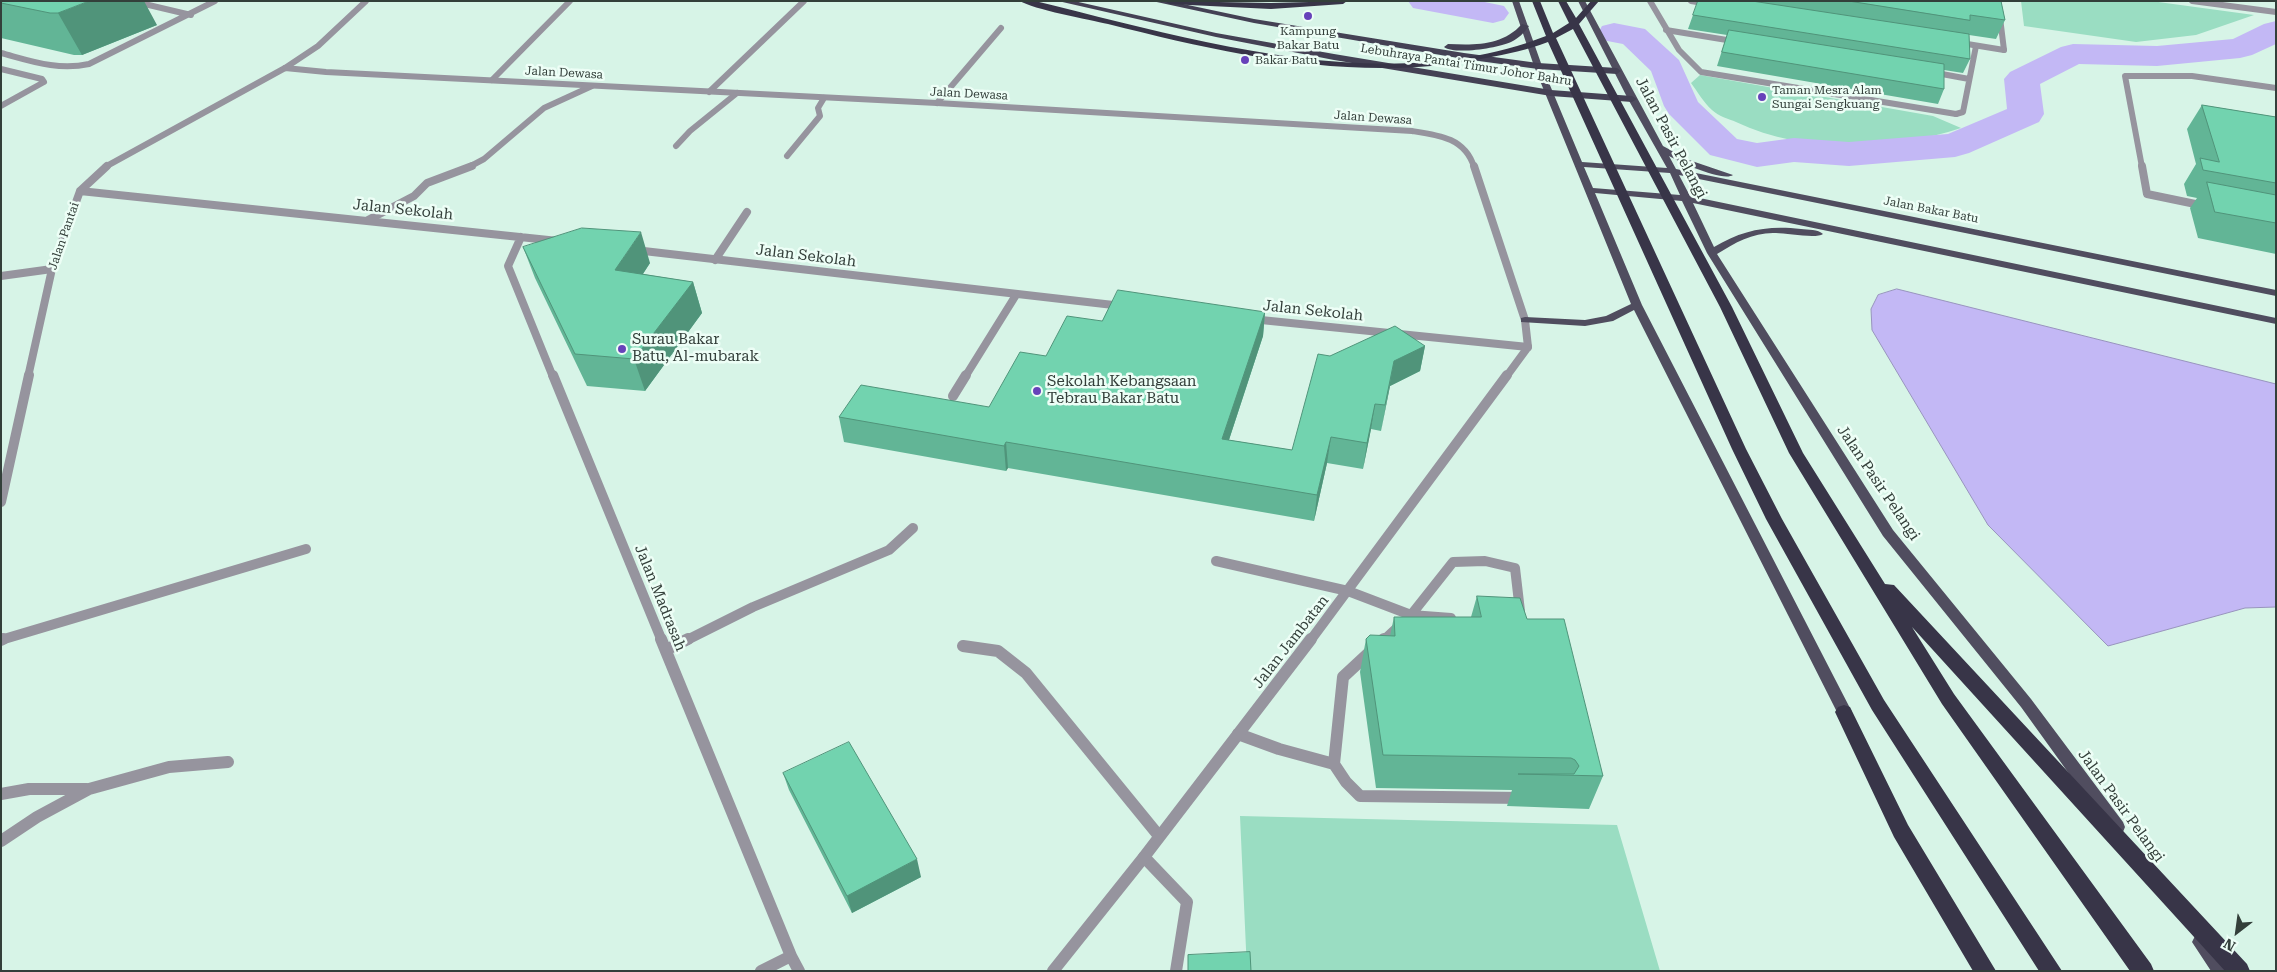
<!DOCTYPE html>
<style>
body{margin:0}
#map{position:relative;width:2277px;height:972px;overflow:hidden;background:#d7f4e7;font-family:"Roboto Serif",serif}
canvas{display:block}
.frame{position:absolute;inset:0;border:2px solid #333f3a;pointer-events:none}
.north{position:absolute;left:2212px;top:907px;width:50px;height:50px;-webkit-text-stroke:4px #edfef6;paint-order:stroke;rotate:210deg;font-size:14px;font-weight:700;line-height:20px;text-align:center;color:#333f3a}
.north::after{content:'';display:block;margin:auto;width:18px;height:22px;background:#333f3a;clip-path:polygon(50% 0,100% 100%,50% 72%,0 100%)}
</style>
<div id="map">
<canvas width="2277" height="972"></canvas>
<div class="frame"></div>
<div class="north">N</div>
</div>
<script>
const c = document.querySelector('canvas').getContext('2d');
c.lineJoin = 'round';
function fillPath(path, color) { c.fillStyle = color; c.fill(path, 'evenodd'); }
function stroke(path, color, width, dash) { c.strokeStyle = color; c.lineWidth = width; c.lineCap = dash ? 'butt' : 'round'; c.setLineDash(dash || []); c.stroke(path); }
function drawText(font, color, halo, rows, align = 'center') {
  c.font = font + ' "Roboto Serif",serif'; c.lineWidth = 5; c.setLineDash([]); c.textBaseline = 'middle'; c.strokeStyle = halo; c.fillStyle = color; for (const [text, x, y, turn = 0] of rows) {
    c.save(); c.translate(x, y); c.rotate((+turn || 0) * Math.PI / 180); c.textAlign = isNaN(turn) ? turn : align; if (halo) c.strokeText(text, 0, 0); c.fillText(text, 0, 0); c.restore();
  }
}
fillPath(new Path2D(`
 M2021,1H2151L2254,15L2196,35L2136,42L2024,26Z
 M1700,75L1933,116L1961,128C1891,151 1804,154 1736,122C1729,119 1718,116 1712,110C1704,103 1697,91 1691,83Z
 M1240,816L1617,825L1660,971H1247Z`), '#9addc2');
const water = new Path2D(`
 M1897,289L2276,384V607L2245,608L2108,646L1988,525L1872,330L1871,309L1878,295Z`);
fillPath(water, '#c3b8f5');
stroke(water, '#9894bd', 1);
fillPath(new Path2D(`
 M1408,1H1480L1504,6L1509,13L1504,20L1493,23L1413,8Z
 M2276,21V44L2252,55L2240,58L2157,66L2079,64L2040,84L2044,114L2039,122L1969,153L1955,157L1849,166L1794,162L1757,167L1710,155L1669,114L1664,106L1651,71L1623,44L1602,40L1598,33L1602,26L1614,23L1645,29L1679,60L1698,102L1737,139L1757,143L1794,138L1849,142L1948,134L2007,109L2004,79L2010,72L2061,47L2073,44L2157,46L2233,39L2264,24Z`), '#c3b8f5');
stroke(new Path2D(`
 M132,1L191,15
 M1998,1L2004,50
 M1666,30L1739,42
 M1,53C31,61 58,71 89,64L215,1
 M1,69L42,79L44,82L1,106
 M1931,72L1969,79
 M492,80L570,1
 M709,92L804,1
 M937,103L1001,28
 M1956,114L1963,112L1976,46
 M676,146L690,131L737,93
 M787,156L820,116L818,108L824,98
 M469,167L484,159L544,108L592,86
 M2142,167L2125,76H2192L2276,88`), '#96949e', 6);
stroke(new Path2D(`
 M2142,166L2147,194L2205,206
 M368,220L414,196L427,183L472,166
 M715,260L747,212
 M1,276L52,269
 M965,377L1016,295`), '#96949e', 8);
stroke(new Path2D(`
 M953,396L966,375
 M1216,561L1348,591L1411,615L1451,618
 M1383,641L1411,615L1453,562L1485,561L1515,568L1520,611`), '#96949e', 10);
stroke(new Path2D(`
 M963,646L998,651L1026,673L1159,836
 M1238,734L1279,749L1334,764L1346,782L1360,796L1522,798
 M1334,764L1343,677L1384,639
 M1,794L29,789H87
 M1,841L37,817L89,789L169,767L228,762
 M1144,857L1187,902L1176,971`), '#96949e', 12);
stroke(new Path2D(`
 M1650,1L1679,50L1701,72L1956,114
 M1691,1L1709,4
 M1955,42L2004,50
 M105,167L285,68`), '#96949e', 6);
stroke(new Path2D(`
 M80,191L558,241
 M521,237L508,266L553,377
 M635,250L1122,306
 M1251,319L1528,347
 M28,377L52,269L80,191L107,166`), '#96949e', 8);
stroke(new Path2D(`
 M553,375L662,641
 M1,502L29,375
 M1,640L306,549
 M685,641L753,607L889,550L913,528`), '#96949e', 10);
stroke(new Path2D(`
 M661,639L791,956L799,971
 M1,640L3,639
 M666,650L688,639
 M761,971L791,956`), '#96949e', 12);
stroke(new Path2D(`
 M2192,1L2276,12
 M285,68L326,72L937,103L1412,131C1439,135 1465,138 1474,167
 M285,68L318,46L366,1`), '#96949e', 6);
stroke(new Path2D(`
 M1474,166L1525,320L1528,347L1506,377`), '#96949e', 8);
stroke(new Path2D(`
 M1310,641L1507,375`), '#96949e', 10);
stroke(new Path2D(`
 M1053,971L1144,857L1311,639`), '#96949e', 12);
fillPath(new Path2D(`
 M1512,1H1519L1542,66L1582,162L1667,168L1628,99L1578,1H1585L1663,146L1689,160L1733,175C1723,182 1679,162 1669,156L1676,169L2276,290V296L1679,175L1690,196L2276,318V324L1693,203L1714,247C1742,230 1768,225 1801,229C1808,230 1818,229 1823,234C1816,239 1787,233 1776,233C1754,232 1736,242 1717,254L1893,530L2031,699L2123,822L2125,827L2123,832L2117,834L2111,832L2021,707L1883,536L1707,253L1682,201L1595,193L1642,305L1852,712L1849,716L1844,718L1839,716L1634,310L1613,321L1585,326L1521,322V318L1525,317L1585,320L1606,316L1631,304L1534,66ZM1584,167L1670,173L1680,195L1593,188Z
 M2201,934L2207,936L2231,971H2211L2192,942L2195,936Z`), '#504d5f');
fillPath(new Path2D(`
 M1058,1H1074L1216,33L1334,54L1551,90L1632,96L1637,99L1632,102L1551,96L1334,60L1216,37Z
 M1152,1H1169L1254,19L1464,53L1538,63L1617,68L1621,71L1617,74L1538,69L1464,59L1254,23Z
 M1522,24L1529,26C1524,33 1519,38 1511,42C1498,48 1455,55 1444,47L1448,44C1476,45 1502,46 1522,24Z`), '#444154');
fillPath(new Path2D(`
 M1020,1H1035C1195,40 1385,99 1546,36L1532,1H1540L1553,33L1569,23L1558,1H1566L1576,18L1591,1H1599L1579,24L1732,307L1803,453L1885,584L1894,585L2247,964L2250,971H2225L1912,627L1954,694L2151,964L2154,971H2130L1942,704L1789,453L1720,307L1573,29L1556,38L1746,449L1782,519L1884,700L2062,971H2039L1872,710L1766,519L1732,449L1548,42C1528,50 1507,54 1486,58C1359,84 1231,55 1108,24C1090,20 1032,9 1020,1Z
 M1165,1L1271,3L1347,1L1343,4L1271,9L1169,4Z
 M1844,705L1850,707L1908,825L1996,971H1973L1894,837L1835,712L1838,707Z`), '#383548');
fillPath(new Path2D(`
 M1,1L157,25L82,55H74L1,38Z
 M1698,1H2001L2005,20L1996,39L1969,35L1970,59L1963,73L1944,70V89L1938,104L1717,66L1727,35L1688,29Z
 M2202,105L2276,117V254L2198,238L2190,208L2197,198L2187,196L2184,184L2196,164L2187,129Z
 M523,247L650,263L643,274L693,282L702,313L645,391L587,386L535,278Z
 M1265,312L1263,336L1229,440L1292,450L1330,356L1425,346L1420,371L1390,386L1381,431L1371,429L1363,469L1327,463L1314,521L1008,468L1006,471L844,442L839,417L989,407L1046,356L1102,321Z
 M1477,596L1527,619L1603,776L1589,809L1507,806L1512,790L1376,788L1360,672L1366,639L1390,636L1394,617H1471Z
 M783,773L921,877L852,913L789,790Z`), '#62b596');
fillPath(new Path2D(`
 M89,1H144L157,25L82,55L58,13Z
 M641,232L650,263L625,301L615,270Z
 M693,282L702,313L645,391L634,359Z
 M1265,312L1263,336L1221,464L1222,439Z
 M1425,346L1420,371L1390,386L1381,431L1394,361Z
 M1375,404L1371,429L1363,469L1367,443Z
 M1331,437L1327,463L1314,521L1317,495Z
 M1006,442L1008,468L1006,471L1004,446Z
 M917,859L921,877L852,913L847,896Z`), '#50947a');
const building = new Path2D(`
 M1,1H89L58,13H50L1,3Z
 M1698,1H1752L1969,34L1970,59L1693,15Z
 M1849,1H2001L2005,20L1970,15V20Z
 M1729,30L1944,64V89L1722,52Z
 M2202,105L2276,117V183L2203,170L2200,158L2219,162Z
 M2207,182L2276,195V223L2215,212Z
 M582,228L641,232L615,270L693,282L634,359L575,354L523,247Z
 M1118,290L1265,312L1222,439L1292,450L1318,354L1330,356L1395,326L1425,346L1394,361L1385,405L1375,404L1367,443L1331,437L1317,495L1006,442L1004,446L839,417L861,385L989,407L1020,352L1046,356L1067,316L1102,321Z
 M1477,596L1520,598L1527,619H1564L1603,776L1518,774H1574L1579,766L1575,760L1571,758L1383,755L1366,639L1370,635L1395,636L1394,617H1481Z
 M849,742L917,859L847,896L783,773Z
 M1250,952L1251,971H1188V955Z`);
fillPath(building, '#72d3af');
stroke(building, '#50947a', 1);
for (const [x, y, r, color] of [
 [1308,16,5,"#6742ba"],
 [1245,60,5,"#6742ba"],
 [1762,97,5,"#6742ba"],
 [622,349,5,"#6742ba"],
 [1037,391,5,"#6742ba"]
]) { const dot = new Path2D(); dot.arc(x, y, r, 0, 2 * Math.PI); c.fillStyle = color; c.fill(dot); stroke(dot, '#edfef6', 2); }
drawText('12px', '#333f3a', '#edfef6', [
 ["Kampung",1308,31,"center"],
 ["Bakar Batu",1308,45,"center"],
 ["Bakar Batu",1255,60],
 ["Taman Mesra Alam",1772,90],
 ["Sungai Sengkuang",1772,104]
], 'left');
drawText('12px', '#333f3a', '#edfef6', [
 ["Lebuhraya Pantai Timur Johor Bahru",1466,65,9],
 ["Jalan Dewasa",564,73,3],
 ["Jalan Dewasa",969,94,3],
 ["Jalan Dewasa",1373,118,4],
 ["Jalan Bakar Batu",1931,210,11],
 ["Jalan Pantai",64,236,-71]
]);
drawText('15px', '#333f3a', '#edfef6', [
 ["Jalan Pasir Pelangi",1671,138,62],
 ["Jalan Sekolah",403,210,6],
 ["Jalan Sekolah",806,256,7],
 ["Jalan Sekolah",1313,311,6],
 ["Jalan Pasir Pelangi",1878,483,56],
 ["Jalan Madrasah",660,598,68],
 ["Jalan Jambatan",1291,642,-52],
 ["Jalan Pasir Pelangi",2121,806,54]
]);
drawText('15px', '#333f3a', '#edfef6', [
 ["Surau Bakar",632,340],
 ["Batu, Al-mubarak",632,357],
 ["Sekolah Kebangsaan",1047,382],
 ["Tebrau Bakar Batu",1047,399]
], 'left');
</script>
